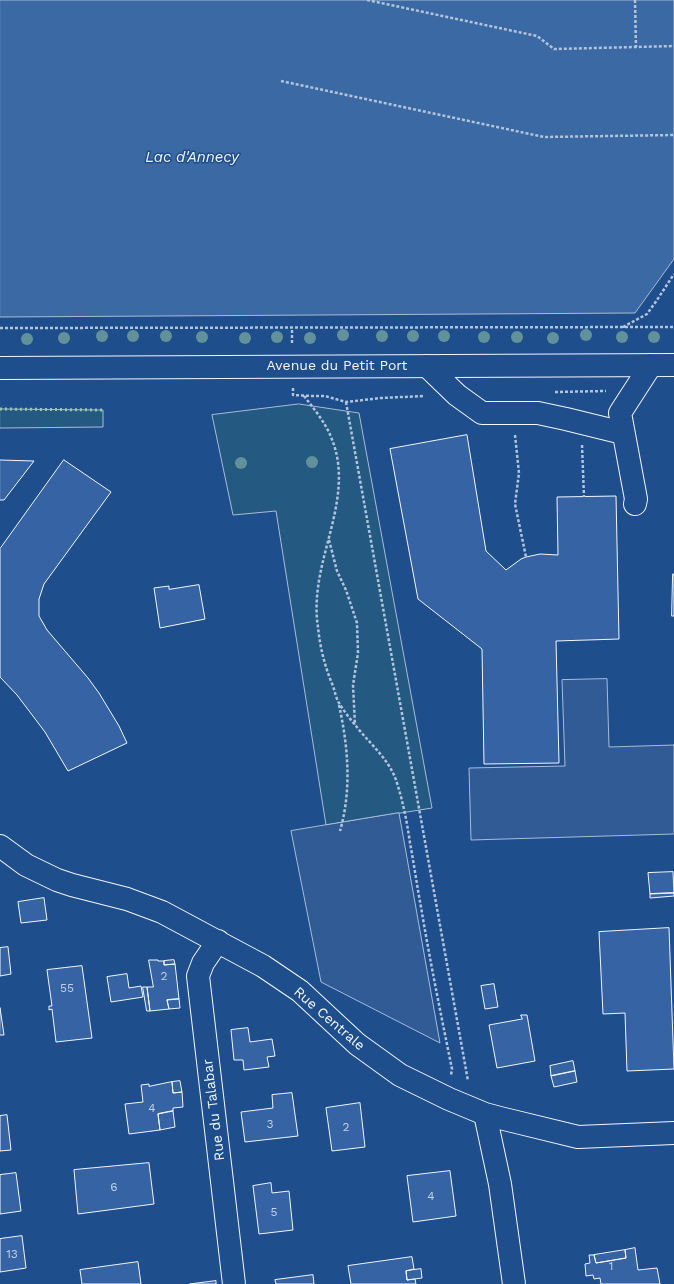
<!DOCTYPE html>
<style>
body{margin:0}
canvas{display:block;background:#1f4e8c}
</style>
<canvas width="674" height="1284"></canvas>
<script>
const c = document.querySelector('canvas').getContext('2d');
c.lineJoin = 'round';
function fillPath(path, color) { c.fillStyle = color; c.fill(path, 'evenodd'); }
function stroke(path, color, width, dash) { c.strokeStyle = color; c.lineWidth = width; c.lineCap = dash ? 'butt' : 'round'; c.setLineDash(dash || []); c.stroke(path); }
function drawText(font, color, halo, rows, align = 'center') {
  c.font = font + ' "Work Sans",sans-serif'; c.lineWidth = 3; c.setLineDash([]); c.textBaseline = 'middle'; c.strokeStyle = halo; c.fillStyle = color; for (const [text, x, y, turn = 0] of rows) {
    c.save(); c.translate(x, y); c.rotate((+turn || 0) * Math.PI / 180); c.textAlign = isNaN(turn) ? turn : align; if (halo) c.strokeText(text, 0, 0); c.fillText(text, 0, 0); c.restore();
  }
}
const green = new Path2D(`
 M299,404L359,413L432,808L326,825L276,511L233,515L212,415Z
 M0,409L103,410V427L0,428Z`);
fillPath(green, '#245a82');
stroke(green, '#a8bbd7', 1);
const parking = new Path2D(`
 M607,679L609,747L674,745V834L471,840L469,768L565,766L562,680Z
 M399,813L440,1043L321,982L291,831Z`);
fillPath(parking, '#305b95');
stroke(parking, '#a8bbd7', 1);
const water = new Path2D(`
 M0,0H674V259L635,313L0,317Z`);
fillPath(water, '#3b69a3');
stroke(water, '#a8bbd7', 1);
const building = new Path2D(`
 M467,435L486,551L506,570L521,559L526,557L540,554L558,555L557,497L616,496L619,639L556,641L559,763L484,764L482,649L418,599L390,449Z
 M0,460L34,461L4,500H0Z
 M64,460L111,492L44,584L39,599V616L47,630L88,678L99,693L119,726L127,743L68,771L45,732L17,695L0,677V549Z
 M673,574H674V616H672Z
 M199,585L205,619L160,628L154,588L169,586V589Z
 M673,872L674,893L650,894L648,873Z
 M674,893V896L650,898V894Z
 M44,898L47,920L21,923L18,902Z
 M669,928L674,1069L627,1071L625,1013L603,1014L599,932Z
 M8,947L11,974L0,976V948Z
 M149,960H158V961H164V965L175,964L179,999L167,1000L169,1009L150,1011L147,987H153Z
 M174,960L175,964L164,965V961Z
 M82,966L92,1038L56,1042L52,1009L49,1010V1006H52L47,970Z
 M127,974L129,988L141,986L143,997L111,1002L107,977Z
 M494,984L498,1007L485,1009L481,986Z
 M143,987H147L150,1011H147Z
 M179,999L180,1008L169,1009L167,1000Z
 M0,1008L4,1035H0Z
 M521,1015H527L535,1061L497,1068L489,1025L522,1019Z
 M248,1028L250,1042L272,1039L275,1056L267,1057L269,1067L244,1070L243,1060H234L231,1030Z
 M573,1061L575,1071L551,1076L550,1066Z
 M575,1071L577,1082L554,1087L551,1076Z
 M180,1081L182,1092L173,1093L172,1082Z
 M172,1082L173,1093L182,1092L183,1107L173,1108V1111L158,1114L160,1130L129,1134L125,1104L143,1102L141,1085L149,1084V1086Z
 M292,1093L298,1136L245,1142L241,1112L273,1108L272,1095Z
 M360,1103L365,1147L332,1151L326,1108Z
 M173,1111L175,1127L160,1130L158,1114Z
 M7,1115L11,1150L0,1151V1116Z
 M149,1163L154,1204L78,1214L74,1170Z
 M450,1171L456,1216L413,1222L407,1176Z
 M16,1173L21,1211L0,1214V1175Z
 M271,1183L272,1193L289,1191L293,1230L259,1234L253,1186Z
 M22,1236L26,1268L0,1272V1239Z
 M635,1248L638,1270L657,1268L660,1284H601L600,1278L594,1279L593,1275L586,1276L585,1264L590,1263L589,1255H594L596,1263L626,1258L625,1250Z
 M625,1250L626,1258L596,1263L594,1255Z
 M412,1257L414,1269L406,1271L407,1280L415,1279L416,1284H351L348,1266Z
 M138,1262L141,1284H82L80,1270Z
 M421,1269L422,1278L407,1280L406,1271Z
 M313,1275L314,1284H276L275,1280Z
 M216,1281V1284H190Z`);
fillPath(building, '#3563a3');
stroke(building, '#f2f6ff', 1);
const minor = new Path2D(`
 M427,366L457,395L482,413H538L566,419L623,433
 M635,504L636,499L620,413L651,365
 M0,846L26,865L57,880L72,885L127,899L162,912L263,966L300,991L357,1044L400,1075L449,1099L485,1114L500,1118L578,1137L674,1133
 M218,941L203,963L198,976L234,1284
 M485,1114L500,1184L514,1284`);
const major = new Path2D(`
 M0,368L674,365`);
stroke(minor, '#f2f6ff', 24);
stroke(major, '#f2f6ff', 24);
stroke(new Path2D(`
 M367,0L537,36L554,49L674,46
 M635,0L636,47
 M281,81L544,137L674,135
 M623,327L647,314L657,300L674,274
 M0,328L674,327
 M292,343V328
 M293,388V395L313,396H325L346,402L381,398L424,396
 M555,392L606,391
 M304,396C314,409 325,422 331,437C350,481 330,527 321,570C317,589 315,609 318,627C320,648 325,667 333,686C335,692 336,698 339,703C344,711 350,719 356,726C370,744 388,758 396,780C403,801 407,822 410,843C414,864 417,886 421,907C430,961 441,1015 452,1069L451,1075
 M346,402L468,1081
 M515,435L519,473L515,504L526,557
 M582,445L584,497
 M329,540L337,571L346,590L357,623L358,653L353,685L355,725
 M339,705C348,746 352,789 340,831`), '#b3c4dc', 2.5, [3, 2]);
stroke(minor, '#1f4e8c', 22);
stroke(major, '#1f4e8c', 22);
stroke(new Path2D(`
 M0,409L103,410`), '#97c8a6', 3, [2, 3]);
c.fillStyle = '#61919a';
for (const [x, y] of [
 [343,335],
 [586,335],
 [102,336],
 [133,336],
 [166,336],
 [382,336],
 [413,336],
 [444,336],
 [202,337],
 [277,337],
 [484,337],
 [517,337],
 [622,337],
 [654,337],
 [64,338],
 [245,338],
 [310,338],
 [553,338],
 [27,339],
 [312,462],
 [241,463]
]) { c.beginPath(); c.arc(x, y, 6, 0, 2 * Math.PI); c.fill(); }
drawText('12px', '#c3d1e8', null, [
 ["2",164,976],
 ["55",67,988],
 ["4",152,1108],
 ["3",270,1124],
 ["2",346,1127],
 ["6",114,1187],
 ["4",431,1196],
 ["5",274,1212],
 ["13",12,1254],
 ["1",611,1266]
]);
drawText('14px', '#f2f6ff', '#1f4e8c', [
 ["Avenue du Petit Port",337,366],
 ["Rue Centrale",329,1019,41],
 ["Rue du Talabar",214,1110,-97]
]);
drawText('italic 15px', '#f2f6ff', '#1f4e8c', [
 ["Lac d'Annecy",192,158]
]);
</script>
